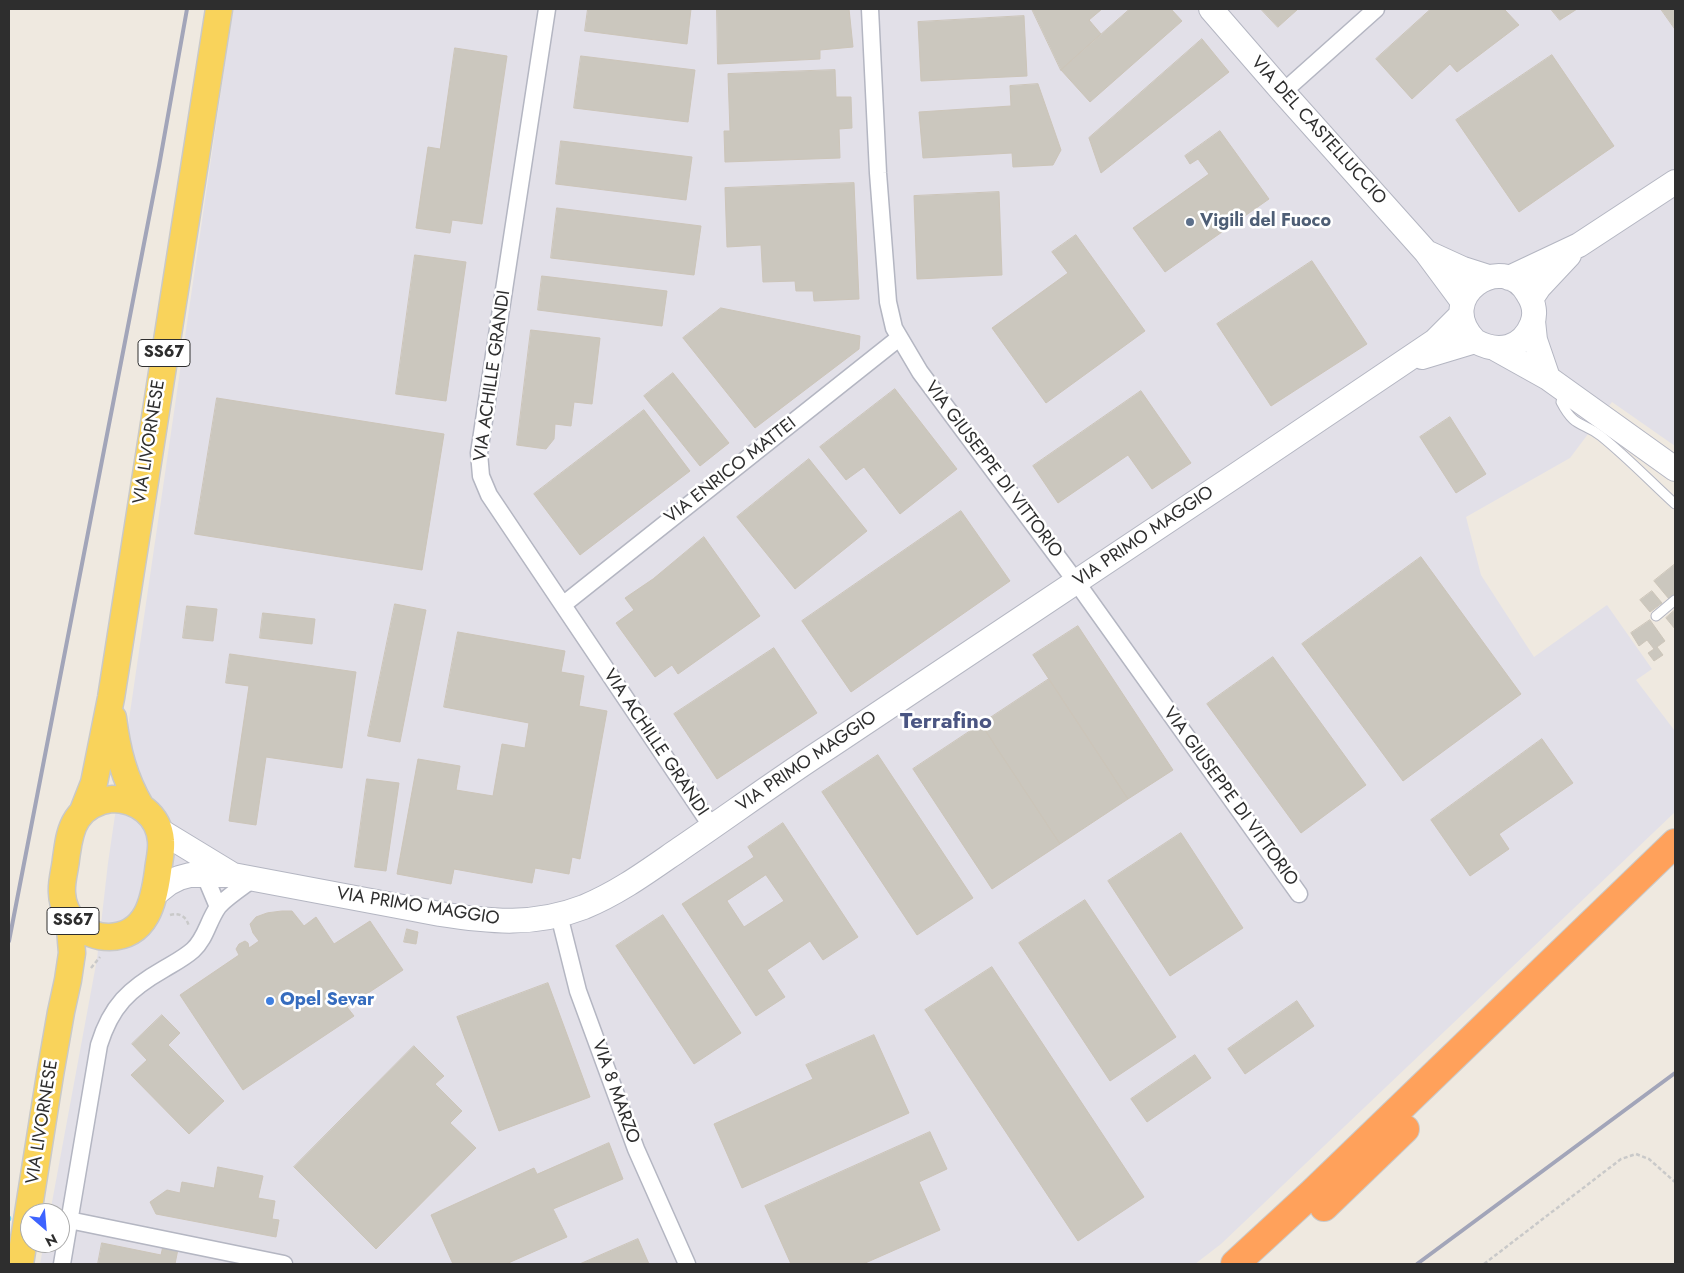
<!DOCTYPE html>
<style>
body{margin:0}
#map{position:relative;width:1684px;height:1273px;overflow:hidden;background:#efe9e0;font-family:Jost,sans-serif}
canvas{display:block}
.frame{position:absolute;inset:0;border:10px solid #2e2e2e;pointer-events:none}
.north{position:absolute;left:20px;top:1203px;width:50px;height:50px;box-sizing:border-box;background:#fff;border:1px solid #ababab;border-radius:50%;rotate:153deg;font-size:14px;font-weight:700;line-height:20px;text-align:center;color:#2e2e2e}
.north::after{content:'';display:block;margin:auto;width:18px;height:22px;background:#3d63ff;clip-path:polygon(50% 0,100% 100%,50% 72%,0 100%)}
</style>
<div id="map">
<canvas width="1684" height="1273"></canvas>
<div class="frame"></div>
<div class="north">N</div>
</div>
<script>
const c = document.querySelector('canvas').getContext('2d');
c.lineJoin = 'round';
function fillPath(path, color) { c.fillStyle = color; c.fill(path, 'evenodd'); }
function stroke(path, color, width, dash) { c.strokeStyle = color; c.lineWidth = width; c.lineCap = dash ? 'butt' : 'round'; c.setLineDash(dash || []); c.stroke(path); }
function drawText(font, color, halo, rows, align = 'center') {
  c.font = font + ' Jost,sans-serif'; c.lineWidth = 5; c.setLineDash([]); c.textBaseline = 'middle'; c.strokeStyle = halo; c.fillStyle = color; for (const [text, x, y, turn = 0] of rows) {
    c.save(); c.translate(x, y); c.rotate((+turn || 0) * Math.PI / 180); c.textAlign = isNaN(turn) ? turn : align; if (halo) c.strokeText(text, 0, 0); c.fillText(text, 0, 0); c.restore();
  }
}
fillPath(new Path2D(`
 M233,9H1675V446L1612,402L1570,458L1466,517L1481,575L1534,657L1607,605L1652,669L1636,680L1675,731V812L1221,1244L1195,1264H40L44,1243H60V1213H50L97,959L108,863Z`), '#e2e0e8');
stroke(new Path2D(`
 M9,1218V1219`), '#6ed3f6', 4.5);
const building = new Path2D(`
 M588,9H691L687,44L585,31Z
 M717,9H849L853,47L820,50V59L718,64Z
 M1032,9H1102L1089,20L1101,34L1061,70Z
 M1130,9H1171L1182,21L1090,102L1061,70Z
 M1261,9H1298L1278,27Z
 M1431,9H1504L1519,25L1457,72L1450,64L1412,99L1376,59Z
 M1551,9H1577L1560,20Z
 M1661,9H1675V29Z
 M1024,16L1027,76L921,81L918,22Z
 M1202,39L1229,72L1101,173L1089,138Z
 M455,48L507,56L482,224L452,220L450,233L416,228L428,147L440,149Z
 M1552,55L1614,146L1519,212L1456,120Z
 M581,56L695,70L688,122L574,108Z
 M835,70L836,97H851L852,128L839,129L840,158L725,162L724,131H730L728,74Z
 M1038,84L1061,150L1053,165L1013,167L1012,153L923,158L919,112L1011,106L1010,86Z
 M1220,131L1269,199L1165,272L1133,228L1209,174L1198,159L1190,164L1185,156Z
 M561,141L692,157L686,200L556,184Z
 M854,183L859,299L814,301L813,291H796L795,281L763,282L761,245L727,247L725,188Z
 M999,192L1002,275L917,279L914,196Z
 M557,208L701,226L694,275L551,258Z
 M1076,235L1145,331L1046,403L992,328L1068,273L1052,252Z
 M415,255L466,262L446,401L396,394Z
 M1312,261L1367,344L1271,406L1217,324Z
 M542,276L667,291L662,326L538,310Z
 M721,308L860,336L859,349L755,428L683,338Z
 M531,330L600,338L592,404L574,402L571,426L555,424L554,439L546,449L517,445Z
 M673,373L729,443L700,466L644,396Z
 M895,389L957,469L900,514L864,467L846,480L820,447Z
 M1141,391L1191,463L1152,489L1128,455L1058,503L1033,466Z
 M217,398L444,434L422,570L195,534Z
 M644,410L690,471L580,555L534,494Z
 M1450,417L1486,474L1456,493L1420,437Z
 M809,459L867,531L795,589L737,517Z
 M961,511L1010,581L851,692L802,621Z
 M704,537L760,616L678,674L672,665L655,677L616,623L634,610L625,598L653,579Z
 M1421,557L1521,694L1403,781L1302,644Z
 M1675,564V594L1669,599L1654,581Z
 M1652,591L1662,603L1650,612L1640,600Z
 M395,604L426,610L400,742L368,736Z
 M187,606L217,609L213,641L183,638Z
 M1675,610V629L1666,618Z
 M263,613L315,619L312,644L260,638Z
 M1650,620L1665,641L1657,647L1663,655L1654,661L1648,653L1654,649L1647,640L1639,646L1631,633Z
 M1078,626L1173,770L1128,799L1033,655Z
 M458,632L565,651L561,672L584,676L579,706L607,711L580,859L572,857L569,874L535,868L532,883L454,869L451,884L397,874L418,759L460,766L456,790L493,796L502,744L525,748L529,723L444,707Z
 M774,648L817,713L717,779L674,714Z
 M230,654L356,672L342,768L266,757L256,825L229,821L249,686L226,683Z
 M1273,657L1366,785L1301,833L1207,704Z
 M1049,679L1128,799L1060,844L981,724Z
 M981,724L1060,844L992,889L913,769Z
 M1542,739L1573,783L1499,834L1509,849L1470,876L1431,820Z
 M878,755L973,898L917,935L822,792Z
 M367,779L399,783L386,871L355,867Z
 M783,823L858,937L823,960L810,941L767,970L785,997L756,1016L682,904L754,857L748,847ZM766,875L784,901L744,927L727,901Z
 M1181,833L1243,928L1170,976L1108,881Z
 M1085,900L1176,1037L1110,1081L1019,943Z
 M282,911H292L304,926L316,917L334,944L370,921L403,970L347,1007L354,1016L243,1090L180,995L239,955L236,949L239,944L245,941L248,943L249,948L259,941L253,933L250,924L256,917L267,913Z
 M663,915L741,1033L694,1064L616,946Z
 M407,929L418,932L416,944L404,942Z
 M992,967L1144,1197L1078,1241L925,1010Z
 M548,983L590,1097L499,1131L457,1017Z
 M1297,1001L1314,1026L1245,1074L1228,1049Z
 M162,1015L180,1033L168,1045L224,1101L189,1134L131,1075L147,1060L132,1044Z
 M874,1035L909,1113L742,1188L714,1124L813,1079L806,1065Z
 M414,1046L444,1076L435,1084L462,1111L450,1123L476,1148L376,1249L294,1167Z
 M1195,1055L1211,1078L1147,1122L1131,1099Z
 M930,1132L947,1169L919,1182L940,1230L863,1264H791L765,1206Z
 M609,1143L623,1179L553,1209L567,1237L506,1264H453L431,1215L534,1168L537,1174Z
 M218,1167L263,1176L258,1198L275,1201L272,1219L279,1220L276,1237L156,1214L150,1202L167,1190L180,1193L182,1182L214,1188Z
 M638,1239L649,1264H580Z
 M102,1243L161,1255L163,1246L178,1249L175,1264H98Z`);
fillPath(building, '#cbc7be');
stroke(building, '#ccc5b9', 1);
const lane = new Path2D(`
 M1564,391L1561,402C1575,429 1582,421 1601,436C1627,457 1651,482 1675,504
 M1656,616L1675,600`);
const street = new Path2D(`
 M547,9L479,453L481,476L489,495L712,827
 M870,9L878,173L888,302L894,328L920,372L1077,583L1299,894
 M1283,92L1376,9
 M564,604L899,338
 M205,876L218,907
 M559,915L578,991L636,1149L687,1264
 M69,1220L284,1264
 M62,1264L99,1045C111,1006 129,989 164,969C174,963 184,958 193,950C206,938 208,921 218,907C225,898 244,886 254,878`);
const secondary = new Path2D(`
 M1211,9L1283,92L1426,252L1463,302
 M1428,253L1463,269L1488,277
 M1509,278L1579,245L1675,182
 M1531,299L1539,287L1569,255
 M1533,321L1535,340L1548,378
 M1496,349L1548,378L1675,469
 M1422,357L1475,341C1498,354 1522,349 1532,324C1536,314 1534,303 1528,294C1503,249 1432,297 1475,341
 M159,830L233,875
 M155,894L169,883L179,878L190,875H233L440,914C491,922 535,926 584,907C620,892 648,871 680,849C730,815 779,779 830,746C1032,612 1234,477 1435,341L1461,315`);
const primary = new Path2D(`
 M113,718C117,750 124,778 141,807
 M112,799C137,799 159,815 161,841C162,851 159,861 158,871C154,901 147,936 109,937C85,937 63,918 62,893C61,882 65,870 66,859C68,846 69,831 77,819C85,807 98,801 112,799Z
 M83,811L94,783L111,698L219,9
 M20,1264L50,1075L61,1012L68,980L72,953L69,916`);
const highway = new Path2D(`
 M1324,1207L1405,1129
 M1235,1264L1311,1194L1675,843`);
stroke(lane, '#b4b6c2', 11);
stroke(street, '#b4b6c2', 19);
stroke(secondary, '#b4b6c2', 26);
stroke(primary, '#c9c9c9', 29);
stroke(highway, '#c9c9c9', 30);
stroke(new Path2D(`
 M170,915C180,912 187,917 189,927
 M91,968L100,957
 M1484,1264L1621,1159L1636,1154L1649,1159L1675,1182`), '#c9c9c9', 2.5, [4, 2.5]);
stroke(lane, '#fff', 9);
stroke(street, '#fff', 16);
stroke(secondary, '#fff', 24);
stroke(primary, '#f9d35b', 26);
stroke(highway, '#ffa15b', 28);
stroke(new Path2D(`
 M9,941L159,166L187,9
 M1417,1264L1675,1073`), '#a2a5b9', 4);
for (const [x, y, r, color] of [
 [1190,222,5,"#5c6f8a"],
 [270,1001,5,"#3f7fe0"]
]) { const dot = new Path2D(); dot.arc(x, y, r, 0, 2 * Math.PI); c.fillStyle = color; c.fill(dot); stroke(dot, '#fff', 2); }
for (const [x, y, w] of [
 [164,353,52],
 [73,921,52]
]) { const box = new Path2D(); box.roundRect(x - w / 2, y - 13.5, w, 27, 4); c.fillStyle = '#fff'; c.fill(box); stroke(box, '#2e2e2e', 1); }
drawText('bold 16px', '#2e2e2e', null, [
 ["SS67",164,353],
 ["SS67",73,921]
]);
drawText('18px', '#2e2e2e', '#fff', [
 ["VIA DEL CASTELLUCCIO",1318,131,48],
 ["VIA ACHILLE GRANDI",493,376,-82],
 ["VIA LIVORNESE",150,442,-81],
 ["VIA GIUSEPPE DI VITTORIO",993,470,53],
 ["VIA ENRICO MATTEI",731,471,-38],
 ["VIA PRIMO MAGGIO",1144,537,-34],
 ["VIA ACHILLE GRANDI",655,743,56],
 ["VIA PRIMO MAGGIO",807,762,-34],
 ["VIA GIUSEPPE DI VITTORIO",1230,797,54],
 ["VIA PRIMO MAGGIO",418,907,9],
 ["VIA 8 MARZO",615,1092,70],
 ["VIA LIVORNESE",43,1122,-81]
]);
drawText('bold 18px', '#4e5e75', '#fff', [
 ["Vigili del Fuoco",1200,222]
], 'left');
drawText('bold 18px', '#366cbe', '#fff', [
 ["Opel Sevar",280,1001]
], 'left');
drawText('bold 22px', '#4a5582', '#fff', [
 ["Terrafino",946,723]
]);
</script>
